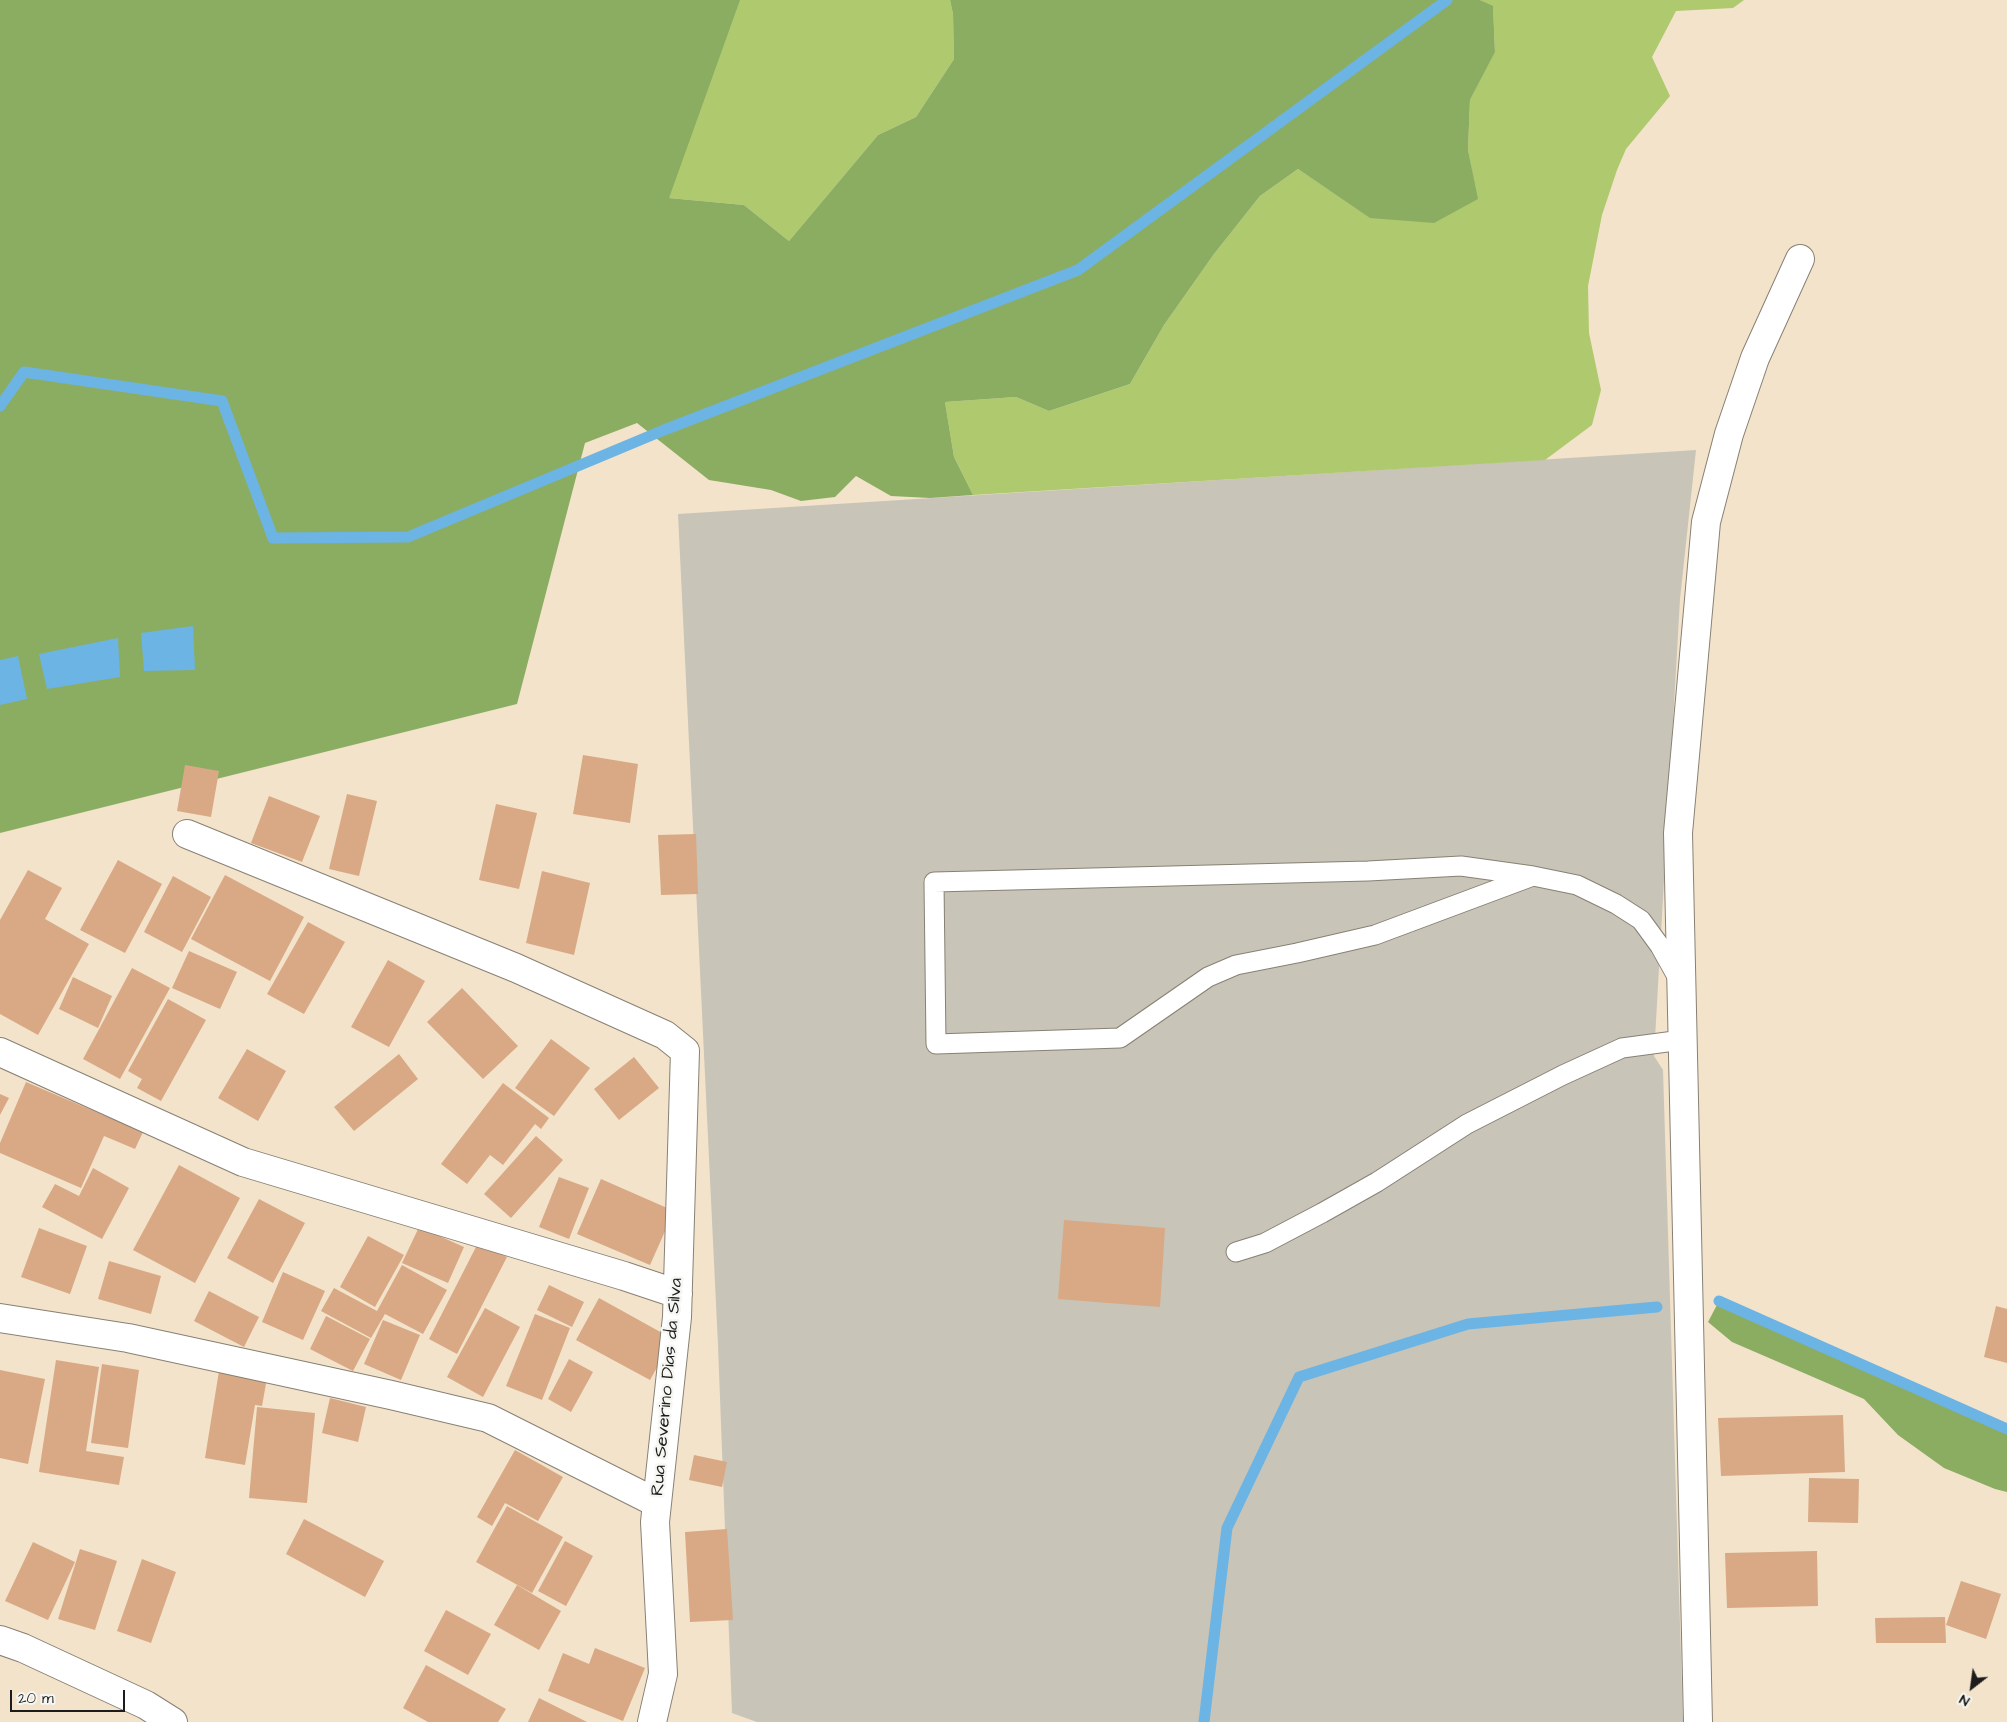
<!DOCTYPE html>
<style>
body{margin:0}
#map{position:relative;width:2007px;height:1722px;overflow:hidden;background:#f3e3cb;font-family:"Architects Daughter",sans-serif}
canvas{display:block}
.north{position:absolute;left:1947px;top:1662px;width:50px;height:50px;-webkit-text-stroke:4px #f6f6f2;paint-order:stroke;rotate:210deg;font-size:14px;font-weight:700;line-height:20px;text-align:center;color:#1c1c1c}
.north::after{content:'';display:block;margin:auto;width:18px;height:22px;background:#1c1c1c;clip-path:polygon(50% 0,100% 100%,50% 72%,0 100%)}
.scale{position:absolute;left:10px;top:1690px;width:115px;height:22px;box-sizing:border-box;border:2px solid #1c1c1c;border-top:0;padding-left:6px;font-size:15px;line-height:18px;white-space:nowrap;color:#1c1c1c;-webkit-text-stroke:4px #f6f6f2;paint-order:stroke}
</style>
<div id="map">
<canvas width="2007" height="1722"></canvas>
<div class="north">N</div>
<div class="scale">20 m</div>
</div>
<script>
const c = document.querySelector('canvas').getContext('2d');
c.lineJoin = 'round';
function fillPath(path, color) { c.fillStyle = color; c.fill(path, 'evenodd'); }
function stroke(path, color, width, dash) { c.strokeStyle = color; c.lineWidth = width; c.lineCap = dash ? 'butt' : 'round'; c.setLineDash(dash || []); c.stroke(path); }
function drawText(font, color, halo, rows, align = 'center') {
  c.font = font + ' "Architects Daughter",sans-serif'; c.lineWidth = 5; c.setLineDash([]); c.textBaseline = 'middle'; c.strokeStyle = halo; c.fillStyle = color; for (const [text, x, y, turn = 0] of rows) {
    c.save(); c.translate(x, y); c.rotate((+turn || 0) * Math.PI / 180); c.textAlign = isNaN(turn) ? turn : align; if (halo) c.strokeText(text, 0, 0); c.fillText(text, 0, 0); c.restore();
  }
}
fillPath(new Path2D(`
 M1696,450L1680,599L1654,1056L1663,1070L1683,1722H757L732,1713L718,1345L678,514Z`), '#c8c4b8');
fillPath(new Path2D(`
 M534,0H950L953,14L954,59L916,117L878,135L789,241L744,205L669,198Z
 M1480,0H1744L1733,8L1676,11L1652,57L1670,96L1626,149L1617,170L1602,215L1588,286L1589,333L1601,390L1592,425L1545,460L973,495L954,457L945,402L1016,397L1049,411L1130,384L1164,325L1214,254L1260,196L1298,169L1371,218L1477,199L1468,150L1470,100L1495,51L1493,7Z`), '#afc96f');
fillPath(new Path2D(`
 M0,0H740L669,198L744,205L789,241L878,135L916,117L954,59L953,14L950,0H1480L1493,6L1495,52L1470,100L1468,150L1478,199L1434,223L1370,218L1298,169L1260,196L1214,254L1164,325L1130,384L1049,411L1016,397L945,402L954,457L973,495L930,498L891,496L856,476L835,497L801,501L771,490L709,480L637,423L585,443L517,704L0,833Z
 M1719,1301L2007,1429V1492L1995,1489L1944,1468L1898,1435L1864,1399L1732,1342L1708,1322Z`), '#8bad62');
fillPath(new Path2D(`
 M193,626L195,670L144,671L141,633Z
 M118,638L120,677L47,689L39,654Z
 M18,656L27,699L0,705V660Z`), '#6cb4e4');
stroke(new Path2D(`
 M0,406L24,372L222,401L273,538L408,537L664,430L1078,270L1447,0
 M1719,1301L2007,1429
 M1204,1722L1227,1528L1299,1377L1468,1324L1657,1307`), '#6cb4e4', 11);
fillPath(new Path2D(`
 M583,755L638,764L630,823L573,814Z
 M185,765L219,771L211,817L177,811Z
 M347,794L377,801L359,876L329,869Z
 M269,796L320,816L302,862L251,843Z
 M496,804L537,813L519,889L479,880Z
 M696,834L698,894L661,895L658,835Z
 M118,860L162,884L125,953L80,930Z
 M28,870L62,888L45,919L89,944L38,1035L0,1014V920Z
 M542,871L590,883L574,955L526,943Z
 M225,875L304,917L270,981L191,939Z
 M173,876L211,897L182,952L144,932Z
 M308,922L345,942L304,1014L267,994Z
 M189,951L237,972L220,1009L172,988Z
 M388,960L425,981L389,1047L351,1027Z
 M132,968L170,988L120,1079L83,1059Z
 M73,977L112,996L98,1028L59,1009Z
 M462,988L518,1046L483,1079L427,1022Z
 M168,999L206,1020L161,1101L137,1088L142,1079L128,1071Z
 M551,1039L590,1068L554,1116L515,1088Z
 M247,1049L286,1071L258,1121L218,1098Z
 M399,1054L418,1079L354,1131L334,1107Z
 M634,1057L659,1088L619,1120L594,1089Z
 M26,1082L143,1132L135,1149L104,1136L81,1188L0,1153V1143Z
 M503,1083L549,1118L541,1129L535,1124L503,1165L490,1155L467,1184L441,1164Z
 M0,1094L9,1098L0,1115Z
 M536,1136L563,1160L511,1218L484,1194Z
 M179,1165L240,1198L195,1283L133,1250Z
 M93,1168L129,1188L102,1239L42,1207L55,1184L79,1196Z
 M559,1177L589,1188L569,1239L539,1227Z
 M601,1179L674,1211L650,1265L577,1234Z
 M259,1199L305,1223L273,1283L227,1258Z
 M1064,1220L1165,1228L1160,1307L1058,1299Z
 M419,1227L464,1247L448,1283L402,1263Z
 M39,1228L87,1246L70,1294L21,1277Z
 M368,1236L404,1255L375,1307L340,1287Z
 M478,1243L507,1257L457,1354L429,1339Z
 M109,1261L161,1276L151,1314L98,1299Z
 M402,1265L447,1290L423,1334L385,1314L371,1338L321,1311L334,1288L377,1311Z
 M283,1272L325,1291L303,1340L262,1322Z
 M549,1285L584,1302L572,1327L537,1310Z
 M209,1291L259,1317L244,1347L194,1321Z
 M599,1298L673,1339L650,1380L576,1340Z
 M1996,1306L2007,1309V1363L1984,1357Z
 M485,1308L520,1327L483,1397L447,1377Z
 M535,1314L570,1328L542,1400L506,1386Z
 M326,1316L370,1339L353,1371L310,1349Z
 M383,1320L420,1335L401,1380L364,1364Z
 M569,1359L593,1372L571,1412L548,1399Z
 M56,1360L99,1367L86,1451L124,1457L119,1485L39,1472Z
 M102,1364L139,1370L128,1448L91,1443Z
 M0,1370L45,1379L28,1464L0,1458Z
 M219,1371L267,1378L262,1406L255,1405L245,1465L205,1458Z
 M330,1398L366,1407L358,1442L322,1433Z
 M257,1407L315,1413L307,1503L249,1498Z
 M1843,1415L1845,1472L1721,1476L1718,1418Z
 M515,1450L563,1477L538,1521L505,1503L492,1526L477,1517Z
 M694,1455L727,1462L722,1487L689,1480Z
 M1809,1478L1859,1479L1858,1523L1808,1522Z
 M507,1506L563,1537L532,1593L476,1562Z
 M304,1519L384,1561L365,1597L286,1554Z
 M727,1529L733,1620L690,1622L685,1532Z
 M565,1541L593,1556L566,1606L538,1591Z
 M33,1542L75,1562L48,1620L5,1601Z
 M80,1549L117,1561L95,1630L58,1619Z
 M1817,1551L1818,1606L1727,1608L1725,1553Z
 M142,1559L176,1572L151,1643L117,1631Z
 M1961,1581L2001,1594L1986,1639L1946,1625Z
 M517,1585L561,1611L539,1650L494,1625Z
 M446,1610L491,1634L468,1675L424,1651Z
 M1945,1617L1946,1643H1876L1875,1618Z
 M595,1648L645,1668L623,1721L548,1691L563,1653L589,1664Z
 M426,1665L506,1709L498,1722H428L403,1708Z
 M539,1698L587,1722H528Z`), '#d8a984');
const lane = new Path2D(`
 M1533,876L1375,935L1297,953L1236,965L1208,977L1120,1038L936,1044L934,882L1368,871L1461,866L1533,876L1577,885L1616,904L1641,920L1660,946L1679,980
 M1236,1252L1265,1243L1322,1213L1377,1182L1467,1124L1563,1075L1622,1048L1682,1040`);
const street = new Path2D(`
 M187,834L516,968L665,1035L685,1051L677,1317L655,1522L663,1674L652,1722
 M0,1052L243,1162L624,1276L678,1294
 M0,1318L128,1338L391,1395L488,1418L657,1503
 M0,1640L23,1648L146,1705L173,1722
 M1698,1722L1678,833L1706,522L1729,434L1755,358L1800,259`);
stroke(lane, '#888074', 21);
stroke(street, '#888074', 30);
stroke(lane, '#fff', 19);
stroke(street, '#fff', 28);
drawText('18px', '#1c1c1c', '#f6f6f2', [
 ["Rua Severino Dias da Silva",668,1387,-85]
]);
</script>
